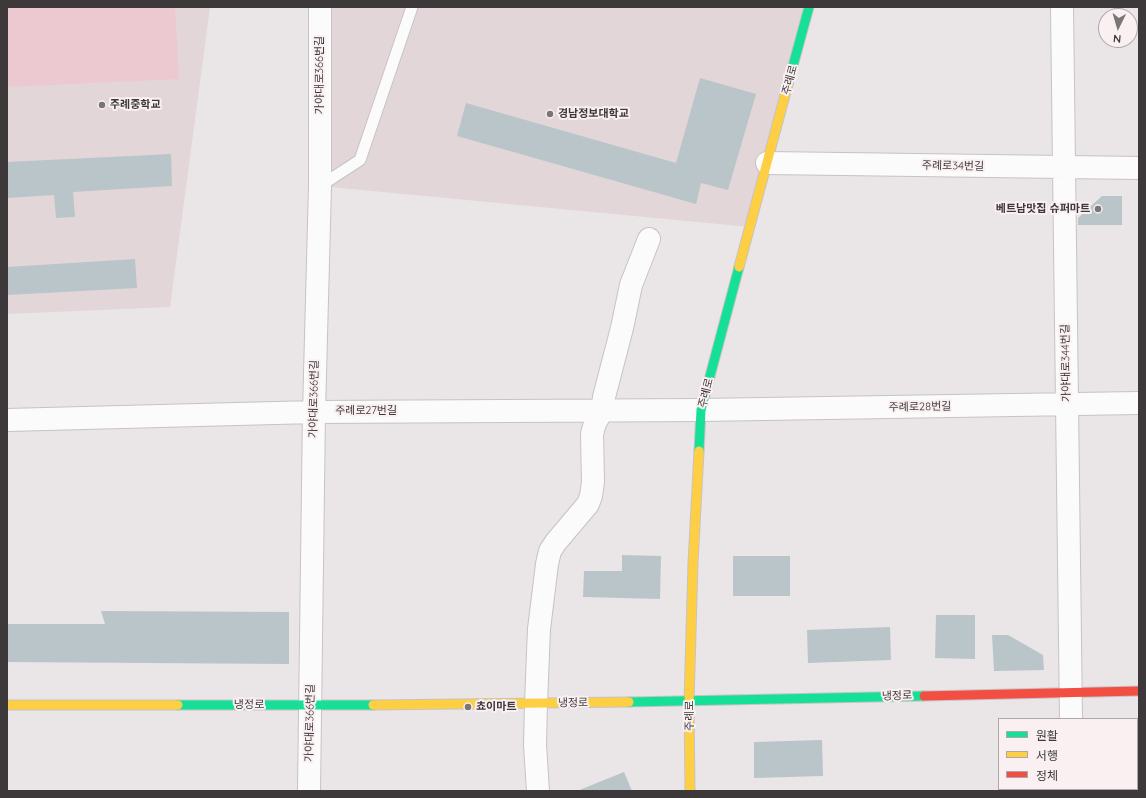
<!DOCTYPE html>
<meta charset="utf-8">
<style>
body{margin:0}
#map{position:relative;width:1146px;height:798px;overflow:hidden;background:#eae5e6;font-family:Quicksand,"Noto Sans KR",sans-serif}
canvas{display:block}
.frame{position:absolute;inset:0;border:8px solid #3d393a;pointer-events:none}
.legend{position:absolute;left:998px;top:718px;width:140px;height:72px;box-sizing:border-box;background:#faf0f2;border:1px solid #aea7a8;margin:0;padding:5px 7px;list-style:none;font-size:12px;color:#3d393a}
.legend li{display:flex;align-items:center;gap:8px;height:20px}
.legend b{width:20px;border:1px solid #aea7a8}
.north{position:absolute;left:1098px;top:8px;width:40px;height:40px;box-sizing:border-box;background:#faf0f2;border:1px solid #aea7a8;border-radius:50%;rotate:185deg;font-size:11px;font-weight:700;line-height:16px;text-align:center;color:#3d393a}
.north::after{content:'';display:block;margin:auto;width:14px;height:18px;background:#7a7576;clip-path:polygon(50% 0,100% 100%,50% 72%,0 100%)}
</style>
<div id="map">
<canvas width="1146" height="798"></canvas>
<div class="frame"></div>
<ul class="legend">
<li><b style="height:5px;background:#16e098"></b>원활</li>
<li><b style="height:5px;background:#ffcf43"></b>서행</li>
<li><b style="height:5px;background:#f24e42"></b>정체</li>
</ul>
<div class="north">N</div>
</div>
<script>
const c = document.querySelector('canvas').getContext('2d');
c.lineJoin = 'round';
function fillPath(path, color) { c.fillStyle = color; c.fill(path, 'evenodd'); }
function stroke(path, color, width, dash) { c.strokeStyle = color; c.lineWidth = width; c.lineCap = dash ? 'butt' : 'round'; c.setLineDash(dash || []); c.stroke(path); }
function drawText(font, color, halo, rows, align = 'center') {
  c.font = font + ' Quicksand,"Noto Sans KR",sans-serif'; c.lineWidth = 4; c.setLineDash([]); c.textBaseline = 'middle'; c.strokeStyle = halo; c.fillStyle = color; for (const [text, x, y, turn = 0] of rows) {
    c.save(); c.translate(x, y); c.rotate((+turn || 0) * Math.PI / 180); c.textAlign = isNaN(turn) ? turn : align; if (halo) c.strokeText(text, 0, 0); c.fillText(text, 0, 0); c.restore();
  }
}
fillPath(new Path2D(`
 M7,7H210L170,307L7,314Z
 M320,7H809L750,227L320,186Z`), '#e2d6d8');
fillPath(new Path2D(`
 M7,7H175L179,79L7,87Z`), '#ecc9d1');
fillPath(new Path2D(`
 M700,78L756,94L728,190L701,183L696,204L457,136L466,103L676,163Z
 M171,154L172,186L73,192L75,217L56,218L54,195L7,198V162Z
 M1102,196H1122V225H1078V218Z
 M135,259L137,288L7,295V267Z
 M622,555L661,556L660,599L583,597L584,571H622Z
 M733,556H790V596H733Z
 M101,611L289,612V664L7,662V624H105Z
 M936,615H975V659L935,658Z
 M890,627L891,660L808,663L807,630Z
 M992,635H1008L1043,655L1044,670L994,671Z
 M822,740L823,776L754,778V742Z
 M624,772L632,791H577Z`), '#bac5c9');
const lane = new Path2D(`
 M320,186L360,160L412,7`);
const street = new Path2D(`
 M1062,7L1071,719
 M767,163L1139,168
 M7,420L314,412L701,410L1139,403
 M1071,789V791
 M309,791L314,412L320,186V7
 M538,791L535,745L536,703L539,629L547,564L550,551L556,542L588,504L591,496L593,482L592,434L595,423L602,411L604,397L622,328L631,285L649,239`);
const fast = new Path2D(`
 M788,84L809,7
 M699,451L701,410L739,267
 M629,702L924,696
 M178,705H373`);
const slow = new Path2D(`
 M739,267L788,84
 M7,705H178
 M373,705L629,702
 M690,791L689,702L693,563L699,451`);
const jam = new Path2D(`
 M924,696L1139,691`);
stroke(lane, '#c7c3c4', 13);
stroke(street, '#c7c3c4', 24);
stroke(fast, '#c7c3c4', 11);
stroke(slow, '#c7c3c4', 11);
stroke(jam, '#c7c3c4', 11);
stroke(lane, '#fcfbfb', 11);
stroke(street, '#fcfbfb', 22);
stroke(fast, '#16e098', 9);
stroke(slow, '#ffcf43', 9);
stroke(jam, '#f24e42', 9);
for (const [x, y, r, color] of [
 [102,105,4,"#7a7576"],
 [550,114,4,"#7a7576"],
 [1098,209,4,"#7a7576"],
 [468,707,4,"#7a7576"]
]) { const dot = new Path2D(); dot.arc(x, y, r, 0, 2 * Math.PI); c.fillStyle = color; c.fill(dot); stroke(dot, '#faf0f2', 1.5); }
drawText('11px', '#3d393a', '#faf0f2', [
 ["가야대로366번길",320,75,-90],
 ["주례로",790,80,-75],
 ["주례로34번길",953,166,1],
 ["가야대로344번길",1066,363,-91],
 ["주례로",706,393,-76],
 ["가야대로366번길",314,399,-89],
 ["주례로28번길",920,407,-1],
 ["주례로27번길",366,411],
 ["냉정로",897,696,-2],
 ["냉정로",573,703,-1],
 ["냉정로",249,705],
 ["주례로",690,716,-90],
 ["가야대로366번길",310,723,-89]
]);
drawText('bold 11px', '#3d393a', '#faf0f2', [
 ["주례중학교",110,105],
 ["경남정보대학교",558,114],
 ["베트남맛집 슈퍼마트",1090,209,"right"],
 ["쵸이마트",476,707]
], 'left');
</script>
